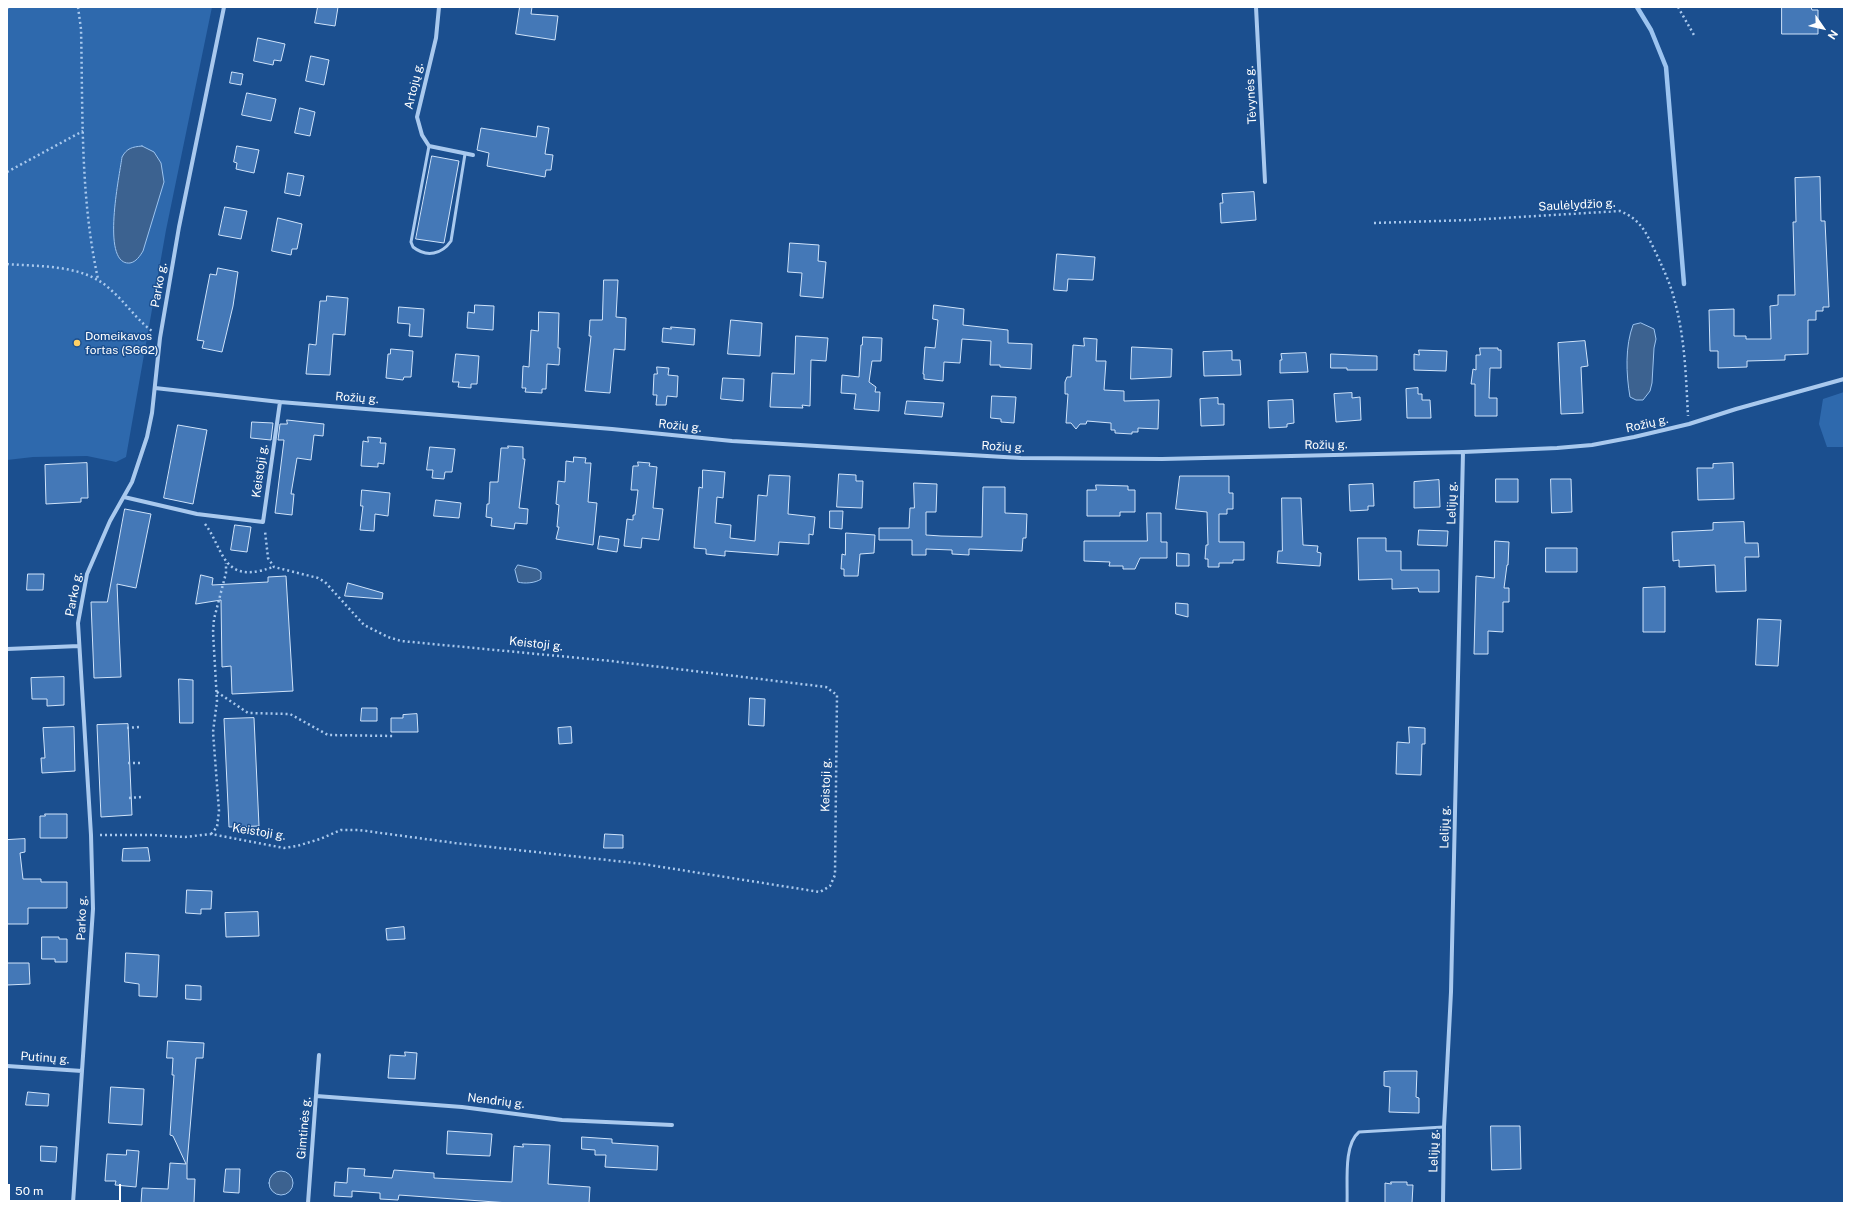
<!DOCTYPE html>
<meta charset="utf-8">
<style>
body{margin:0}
#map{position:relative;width:1851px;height:1210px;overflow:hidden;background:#1b4f8f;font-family:"Public Sans",sans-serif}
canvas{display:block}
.frame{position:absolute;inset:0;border:8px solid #fff;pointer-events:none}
.north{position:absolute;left:1803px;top:8px;width:40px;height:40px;-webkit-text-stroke:3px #1b4f8f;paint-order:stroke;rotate:124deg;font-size:11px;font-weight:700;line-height:16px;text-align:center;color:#fff}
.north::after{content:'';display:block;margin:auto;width:14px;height:18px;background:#fff;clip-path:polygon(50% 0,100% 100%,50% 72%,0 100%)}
.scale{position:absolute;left:8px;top:1184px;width:113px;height:18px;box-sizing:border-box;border:2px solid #fff;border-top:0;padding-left:5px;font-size:12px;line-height:14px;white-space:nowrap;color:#fff;-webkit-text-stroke:3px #1b4f8f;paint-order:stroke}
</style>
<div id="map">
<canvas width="1851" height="1210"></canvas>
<div class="frame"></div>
<div class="north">N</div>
<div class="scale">50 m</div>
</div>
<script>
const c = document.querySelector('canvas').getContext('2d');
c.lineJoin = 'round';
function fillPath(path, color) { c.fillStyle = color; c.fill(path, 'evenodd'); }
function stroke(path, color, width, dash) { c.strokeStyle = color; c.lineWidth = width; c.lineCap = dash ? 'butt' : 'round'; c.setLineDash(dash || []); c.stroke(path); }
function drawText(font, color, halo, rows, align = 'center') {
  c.font = font + ' "Public Sans",sans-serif'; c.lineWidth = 3; c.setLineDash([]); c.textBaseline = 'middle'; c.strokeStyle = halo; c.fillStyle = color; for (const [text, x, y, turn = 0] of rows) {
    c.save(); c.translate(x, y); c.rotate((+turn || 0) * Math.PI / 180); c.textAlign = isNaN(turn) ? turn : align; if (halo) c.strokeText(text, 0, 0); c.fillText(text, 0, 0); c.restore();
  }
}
fillPath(new Path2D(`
 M7,7H212L166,230L126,457L116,462L87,456L33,457L7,460Z
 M1844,392V447H1827L1819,424L1823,399Z`), '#2e69ad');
const water = new Path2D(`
 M142,146L154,152L161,163L164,182L143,251C140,256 136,262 130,263C100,266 120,173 122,157C127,148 132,147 142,146Z
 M1641,323L1654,329L1656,339L1654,348L1652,383L1650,391L1643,400H1636L1630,397C1626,374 1625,346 1633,325Z
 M518,565L537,569L541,572V579C536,583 524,584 518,582L515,570Z
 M269 1183a12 12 0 1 1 24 0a12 12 0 1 1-24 0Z`);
fillPath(water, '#3c6290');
stroke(water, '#9cc4f0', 1);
stroke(new Path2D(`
 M1637,7L1651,30L1666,67L1684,284`), '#9cc4f0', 4.5);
const building = new Path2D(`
 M318,7H338L335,26L315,23Z
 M520,7H532L531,14L558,16L555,40L516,34Z
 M1782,7H1811L1812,10H1818V34H1782Z
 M258,38L285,44L281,61L274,60L273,65L254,61Z
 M311,56L329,60L324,85L306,81Z
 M232,72L243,74L241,85L230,83Z
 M247,93L276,99L271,121L242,115Z
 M300,108L315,112L310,136L295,133Z
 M538,126L549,128L545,154L553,155L551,170H546L545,177L487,166L489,153L477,150L481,128L536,137Z
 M237,146L259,150L254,173L236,169L237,163L234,162Z
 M432,156L459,161L444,243L416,239Z
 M288,173L304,176L300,196L285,193Z
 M1820,177L1821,221H1825L1829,307H1823V311H1816V320H1808V354L1785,355V360L1747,361V367L1718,368V351H1710L1709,310L1734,309V336H1746V339H1771L1770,306L1778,305V295H1795L1793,222H1796L1795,178Z
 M1254,192L1256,220L1221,223L1220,203H1223L1222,194Z
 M225,207L247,211L241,239L219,235Z
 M278,218L302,224L297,249H292L291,255L272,251Z
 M790,243L819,245L818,261L826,262L823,298L800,296L802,273L788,272Z
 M1057,254L1095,257L1093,280L1068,279L1067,291L1054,290Z
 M218,268L238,272L233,306L222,352L202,348L204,341L197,340L210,274L216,275Z
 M604,280H618L616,317L626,318L625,350L614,349L610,393L585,391L591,336H589L590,320H602Z
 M327,296L348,298L345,335L333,334L330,375L306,374L309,344L316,345L320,301H326Z
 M475,305L494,306L493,330L467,328L468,312L474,313Z
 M934,305L964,309L963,325L1008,330V343L1032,344L1031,369L1000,367V365H990L991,341L962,339L960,363L944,362L943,381L924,379V374H923L925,347L935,348L938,320L933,319Z
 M399,307L424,309L422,337L409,336L410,324L398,323Z
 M539,312L559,313L558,348H560L559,365L547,364L546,389H542V393L525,392L526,388H522L523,366L529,367L531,330L538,331Z
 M731,320L762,323L760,356L728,354Z
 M671,327L695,329L694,345L662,342L663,328L671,329Z
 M796,336L828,338L826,361L811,360L810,406L802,405L803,408L770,407L772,373L794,374Z
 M863,337L882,338L881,361H872L869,382L876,387L875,392H880L879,411L854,409L856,394L841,393L842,375L859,377L861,345H862Z
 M1084,338L1097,339L1096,361H1106L1104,390L1124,391V401L1159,400L1158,429L1138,428V432H1132V434L1115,433V430H1111V423L1087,421L1086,424H1080L1076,429L1071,423H1066L1068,394H1065V382L1067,377H1071L1073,345L1084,346Z
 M1585,341L1588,366L1581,367L1583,413L1561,414L1558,343Z
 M1132,347L1172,349L1171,377L1131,379Z
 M1480,348H1498V350H1501V368H1490L1489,398H1497V416H1475V384H1471L1473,369L1476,370V355H1480Z
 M391,349L413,351L411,377H404L403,380L386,378L388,354H390Z
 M1419,350L1447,351L1446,371L1414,370V354L1419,355Z
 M1232,351V360H1240L1241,375L1204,376L1203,352Z
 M1306,353L1308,372L1280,373V360H1282L1281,354Z
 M456,354L479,356L477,384H471V388L458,387L459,382H453Z
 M1331,354L1377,356V370H1347V368H1331Z
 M657,367L669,368L668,375L678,376L677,397L667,396L666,405H656L657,395H653L654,374H657Z
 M723,378L744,379L743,401L721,399Z
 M1418,388V394H1422V400H1430L1431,418H1407L1406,389Z
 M1352,393V398L1360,397L1361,420L1336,422L1334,394Z
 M992,396L1016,397L1014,423L1001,422V419L991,418Z
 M1218,398V404H1224V425L1201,426L1200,399Z
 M1293,400L1294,423L1287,424V427L1269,428L1268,401Z
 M907,401L944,403L942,417L905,414Z
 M287,420L324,424L323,436L314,435L311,460L297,458L291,494H294L292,515L275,513L284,440H278L280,424H287Z
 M252,422L273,423L271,440L251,438Z
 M178,425L207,430L193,504L164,498Z
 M368,437L381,438L380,443H386L384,464L378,463V467L361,466L363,441L368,442Z
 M508,446L523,447V459H525L519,508L528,509L527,524L515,523L514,529L491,526L492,518L486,517L487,504H489L490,482H498L501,448H508Z
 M430,447L455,449L452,472H445L444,479L432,478L433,470H427Z
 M574,457L586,458L585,463H591L588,502L597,503L593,545L556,539L559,527H557L559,505L556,504L558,481L565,482L566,461L573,462Z
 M638,462L650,463L649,466L657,467L653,508L663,509L659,540L642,538L641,548L624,546L627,519L633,520V515H635L638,490H631L633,466H638Z
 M87,463L88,498H81V502L46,504L45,465Z
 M1733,463L1734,499L1698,500L1697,468H1713V464Z
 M703,470L725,472L723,498L717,497L715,523L731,525L730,538L755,541L758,495L767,496L769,475L790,476L788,514L815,517L813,535L809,534V544L779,542L778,555L725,551V556L706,554V549L694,548L699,487L702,488Z
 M839,474L856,475V481H863L862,508L837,507Z
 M1180,476H1229V493H1233V509H1227V514H1219V542H1244V560H1233V563H1219V567H1208V559H1205L1206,545H1208L1207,512L1176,509Z
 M1496,479H1518V502H1496Z
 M1551,479H1571L1572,512L1552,513Z
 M1439,480L1440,507L1414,508V482Z
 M914,483L937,484L936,512H926V535L941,536L982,537L983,487H1005V513L1027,514L1026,538H1023L1022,551L969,549V555L952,554V550L926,549V555H912V540H879V528H909L910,508H914Z
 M1373,484L1374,506H1368V510L1350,511L1349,485Z
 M1096,485L1128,486V490H1135V512H1120V516H1087V490H1096Z
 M362,490L390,493L388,516L375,514L374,531L360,530L363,506H361Z
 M1282,498H1301L1303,545L1318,546L1317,552L1321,553L1320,566L1277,563L1278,551H1282Z
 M436,500L461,503L459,518L434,516Z
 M125,509L151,514L136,588L117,584L121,677L94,678L91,602H107Z
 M830,511H843L842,529L830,528Z
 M1147,513H1161V542H1167V558H1140L1135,569H1123V566H1109L1110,562L1084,561V541H1147Z
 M1744,522L1745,543H1758L1759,557H1745L1746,591L1716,592L1715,565L1679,567V560L1673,561L1672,532L1713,530V523Z
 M235,525L251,527L247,552L231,550Z
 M1419,530L1448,531L1447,546L1418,545Z
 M846,533L875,535L874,553L860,554L858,576H844V569H841L842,554L845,555Z
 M600,536L619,539L617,552L598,549Z
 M1358,538H1386V551H1401V570H1439V592H1419L1418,588L1392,589V579L1359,580Z
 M1495,541L1509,542L1508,565H1507L1504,588H1509V602H1503V632L1488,631V654H1474L1476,576L1494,578Z
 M1546,548H1577V572H1546Z
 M1177,553L1189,554V566H1177Z
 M28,574H44L43,590H27Z
 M201,575L213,578L212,585L268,582V577L286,576L293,691L232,694L231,666L222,667L221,600L196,604Z
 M348,583L383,593L382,599L345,596Z
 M1665,587V632H1643V588Z
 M1176,603L1188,604V617L1176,614Z
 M1758,619L1781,620L1778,666L1756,665Z
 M64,677V705L47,706V699H32L31,678Z
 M179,679L193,680V723H180Z
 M750,698L765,699L764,726L749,725Z
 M362,708H377V721H361Z
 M417,714L418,732H391V718H403V715Z
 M254,718L259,826L229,827L224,719Z
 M128,724L132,815L101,817L97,725Z
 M74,727L75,771L42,773L41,758H45L43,728Z
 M571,727L572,743L559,744L558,728Z
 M1409,727L1425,728V744H1422L1421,775L1396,774L1397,742L1409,743Z
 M45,814H67V838H40V816H45Z
 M605,834L623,835V848H604Z
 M25,839V852L20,853L23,879H41V882H67V908H28V924H7V840Z
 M148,848L150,861H122L123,849Z
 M187,890L212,891L211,909H201V914L186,913Z
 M258,912L259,936L226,937L225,913Z
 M404,927L405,939L387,940L386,929Z
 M42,937H59V939H67V962H55V959H42Z
 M126,953L159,955L157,997L139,996V984L125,982Z
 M7,963H29L30,984L7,985Z
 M186,985L201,986V1000L186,999Z
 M168,1041L204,1043L203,1058H196L187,1164V1179H195L194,1203H141L142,1188L168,1189L170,1163L186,1164L173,1136L170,1135L174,1075H172L173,1058H167Z
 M405,1052L417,1053L415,1079L388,1078L390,1055L405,1056Z
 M1390,1071H1417L1416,1097L1419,1098V1113L1389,1112L1390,1087L1384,1086V1072Z
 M111,1087L144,1089L142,1125L109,1123Z
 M28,1092L49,1094L48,1106L26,1105Z
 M1491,1126H1520L1521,1169L1492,1170Z
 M448,1131L492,1134L490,1156L447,1154Z
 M582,1137L612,1139V1143L658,1146L657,1170L605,1167L606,1155H595V1150L582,1149Z
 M523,1144L550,1145L548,1184L590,1187L589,1203H509L399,1195L398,1200L380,1199V1193L352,1191V1197L334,1196L335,1182L347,1183L348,1168L365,1169L364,1176L392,1178L394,1170L434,1173V1178L512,1182L514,1146L523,1147Z
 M41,1146L57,1147L56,1162L41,1161Z
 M127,1150L139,1151L136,1187L115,1185L116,1181H105L107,1154L126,1155Z
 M226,1169H240L239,1193L224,1192Z
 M1391,1182H1407V1185H1413L1412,1203H1385V1183L1391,1184Z`);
fillPath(building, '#4478b7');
stroke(building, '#cfe3fa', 1);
stroke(new Path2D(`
 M78,7L81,29C83,113 80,196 98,279
 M1678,7L1694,35
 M7,8L8,7
 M7,172L83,131
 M1374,223L1469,220L1620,211C1640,219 1646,232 1655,251C1663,268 1671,285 1675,302C1685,339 1686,378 1688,416
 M7,264C42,267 84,264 111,290C126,303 136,319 152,331
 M205,524C222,546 222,579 259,571C265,570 269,568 274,567
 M217,692L248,713L290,714L328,735L394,736
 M127,728L139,727
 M128,763H141
 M129,798L142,797
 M211,834L217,827L219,811L213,732L217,701L213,632L214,619L226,573V563
 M100,835H153L185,837L211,834L284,848L297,846L320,839L341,830H359L455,843L643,864L820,892L830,886L835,875L837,695L826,687L611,661L401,641L388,637L364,625L325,582L318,578L274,567L268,558L265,531`), '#a9c9ee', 2.5, [2, 3]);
stroke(new Path2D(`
 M429,146L411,242L413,247C427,258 442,254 451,241L465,154
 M1347,1203C1348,1184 1343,1145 1359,1132L1444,1127`), '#a9c9ee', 3);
stroke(new Path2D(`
 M439,7L436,38L417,117L422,135L429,146L473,155
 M1256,7L1265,182
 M155,388L280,402L612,429L732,441L1021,458L1162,459L1463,452L1557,448L1592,445L1634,437L1689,424L1736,409L1844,379
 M124,497L197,514L263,522L280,402
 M7,649L79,646
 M7,1066L82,1071
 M316,1096L462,1107L562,1120L672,1125
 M73,1203L93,909L91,835L78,623L87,574L110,521L132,482L147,437L152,413L160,338L179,227L224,7
 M308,1203L319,1055
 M1443,1203L1444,1127L1451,992L1463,452`), '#a9c9ee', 4);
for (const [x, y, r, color] of [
 [77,343,4,"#ffd166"]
]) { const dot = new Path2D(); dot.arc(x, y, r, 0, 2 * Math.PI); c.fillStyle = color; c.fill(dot); stroke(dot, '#1b4f8f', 1.5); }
drawText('12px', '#fff', '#1b4f8f', [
 ["Artojų g.",414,86,-77],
 ["Tėvynės g.",1251,95,-93],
 ["Saulėlydžio g.",1577,205,-3],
 ["Parko g.",159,285,-80],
 ["Rožių g.",357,398,4],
 ["Rožių g.",1647,424,-13],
 ["Rožių g.",680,426,6],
 ["Rožių g.",1326,445,-1],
 ["Rožių g.",1003,447,3],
 ["Keistoji g.",260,471,-82],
 ["Lelijų g.",1452,503,-89],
 ["Parko g.",74,594,-79],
 ["Keistoji g.",536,644,6],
 ["Keistoji g.",826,785,-89],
 ["Lelijų g.",1445,827,-89],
 ["Keistoji g.",259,832,9],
 ["Parko g.",82,918,-88],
 ["Putinų g.",45,1058,4],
 ["Nendrių g.",496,1101,7],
 ["Gimtinės g.",304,1128,-85],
 ["Lelijų g.",1434,1151,-89]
]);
drawText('12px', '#fff', '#1b4f8f', [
 ["Domeikavos",85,336],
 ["fortas (S662)",85,350]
], 'left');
</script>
